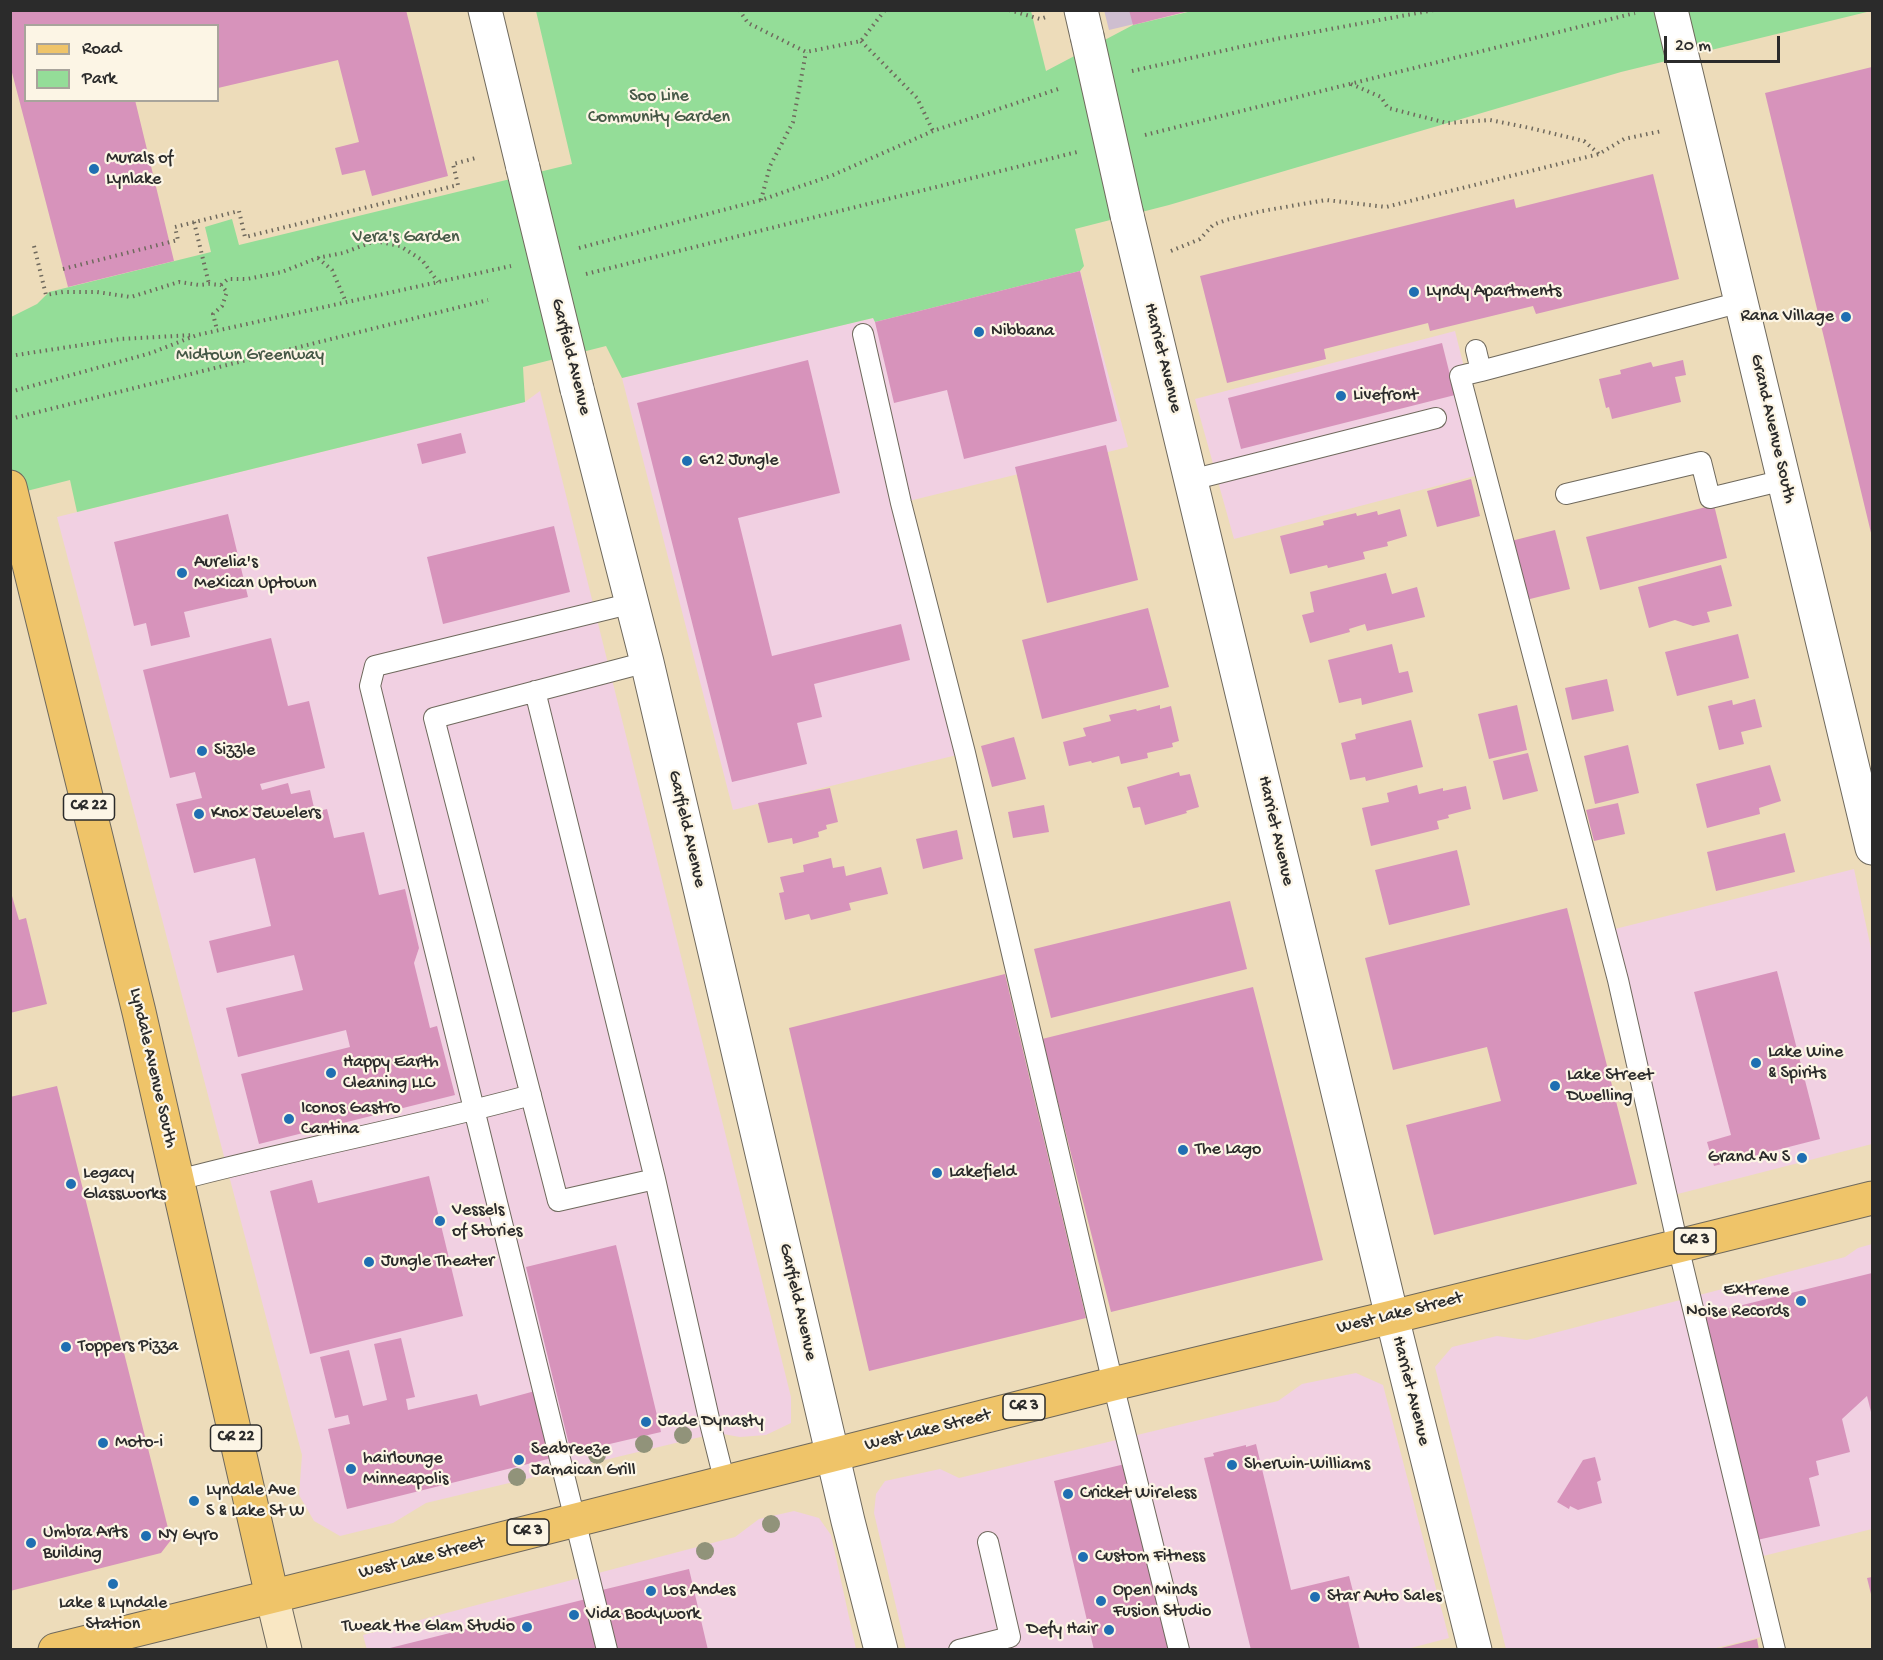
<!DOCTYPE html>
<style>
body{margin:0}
#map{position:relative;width:1883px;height:1660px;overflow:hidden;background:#eddcba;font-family:"Gochi Hand",sans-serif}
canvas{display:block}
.frame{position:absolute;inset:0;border:12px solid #2b2b2b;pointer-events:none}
.legend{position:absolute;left:24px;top:24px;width:195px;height:78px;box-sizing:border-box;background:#fcf5e5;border:2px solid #a8a49b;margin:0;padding:8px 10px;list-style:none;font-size:18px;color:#2b2b2b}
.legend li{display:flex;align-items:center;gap:12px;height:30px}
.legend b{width:30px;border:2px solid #a8a49b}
.scale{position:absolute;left:1664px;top:36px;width:116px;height:27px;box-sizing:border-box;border:3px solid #2b2b2b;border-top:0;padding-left:8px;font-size:18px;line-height:21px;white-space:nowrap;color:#2b2b2b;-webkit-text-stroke:4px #fcf5e5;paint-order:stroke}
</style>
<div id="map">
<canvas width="1883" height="1660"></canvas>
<div class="frame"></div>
<ul class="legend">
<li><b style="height:8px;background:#efc469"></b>Road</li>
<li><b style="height:16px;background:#94dd98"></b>Park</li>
</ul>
<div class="scale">20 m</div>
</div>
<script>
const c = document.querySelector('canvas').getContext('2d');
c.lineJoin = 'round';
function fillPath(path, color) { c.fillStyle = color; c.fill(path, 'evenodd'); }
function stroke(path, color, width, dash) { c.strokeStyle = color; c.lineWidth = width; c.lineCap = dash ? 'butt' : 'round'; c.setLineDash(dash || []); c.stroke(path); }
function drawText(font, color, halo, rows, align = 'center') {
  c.font = font + ' "Gochi Hand",sans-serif'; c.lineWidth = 4.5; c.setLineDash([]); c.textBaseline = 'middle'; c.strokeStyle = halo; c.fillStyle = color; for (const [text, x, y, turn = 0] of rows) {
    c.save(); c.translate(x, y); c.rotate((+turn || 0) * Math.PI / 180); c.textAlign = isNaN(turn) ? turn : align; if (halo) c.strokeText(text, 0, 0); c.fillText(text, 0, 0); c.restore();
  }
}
fillPath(new Path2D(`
 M1080,271L1128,447L901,503L965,753L733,810L622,378L860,321L874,318L875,322Z
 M1455,331L1490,472L1234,539L1195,399Z
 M540,391L791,1397V1423L766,1435L740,1437L717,1433L426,1503L393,1523L340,1536L314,1521L299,1495L302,1455L57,517L525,402Z
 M1854,869L1872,953V1144L1670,1196L1607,931Z
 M1872,1244V1529L1747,1560L1765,1636L1708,1650L1506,1649L1435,1367L1452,1347L1497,1336L1527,1340L1845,1257L1858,1248Z
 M1356,1373L1383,1385L1449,1638L1403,1650L906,1649L874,1513L876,1494L885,1481L940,1469L959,1478L1278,1401L1302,1384Z
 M794,1511L819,1518L831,1535L856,1649L367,1650L363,1635L735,1537L759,1519Z`), '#f1d0e2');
fillPath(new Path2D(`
 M1104,10L1189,11L1109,30Z`), '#cebed0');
fillPath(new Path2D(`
 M536,11H1031L1046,71L1133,25L1192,11H1871L1621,72L1169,205L1075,229L1084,266L1080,271L875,322L873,318L622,378L606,346L523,367L525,402L77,512L70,480L11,495V317L37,304L49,292L211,252L205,227L232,219L239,245L572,164Z`), '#94dd98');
fillPath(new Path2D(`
 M10,10H406L448,176L372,196L365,170L342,175L335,148L359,142L338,60L218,88V26H26V100H135L174,261L68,287L10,65Z
 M1129,10H1189V11L1133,25Z
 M1872,67V537L1765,93Z
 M1653,174L1679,279L1536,314L1533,306L1430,331L1428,323L1324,349L1326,359L1227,383L1200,276L1514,199L1516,208Z
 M1080,271L1117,421L964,459L947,390L894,403L875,322Z
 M1442,343L1455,395L1241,449L1228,398Z
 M808,360L840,493L738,518L772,656L901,624L910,660L814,684L822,717L797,723L807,764L732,782L637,403Z
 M1683,360L1686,375L1675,377L1681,402L1612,419L1609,407L1606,408L1599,379L1621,374L1620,370L1651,362L1653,367Z
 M461,433L466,453L422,464L417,444Z
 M1106,445L1138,580L1047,603L1015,467Z
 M1471,479L1480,516L1437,527L1427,491Z
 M1714,505L1727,558L1600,590L1586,537Z
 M1400,509L1407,536L1387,542L1388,546L1363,552L1365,559L1328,568L1327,565L1290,574L1280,536L1324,525L1323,521L1356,513L1357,516L1377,511L1378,515Z
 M228,514L248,597L184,612L190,637L151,646L146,623L134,626L114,542Z
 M554,526L570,592L443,624L427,557Z
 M1555,530L1570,589L1526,600L1511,541Z
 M1721,565L1732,606L1707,612L1710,622L1693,626L1675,620L1649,628L1638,587Z
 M1386,573L1392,594L1417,587L1425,617L1367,631L1365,624L1349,629L1350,632L1310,643L1302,615L1314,612L1310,592Z
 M1148,608L1169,687L1042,719L1022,640Z
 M1738,634L1749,678L1677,696L1665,652Z
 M271,638L288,706L309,701L325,768L260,784L262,790L288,783L291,794L310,790L315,812L327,809L334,838L364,832L379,895L405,889L419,948L414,963L430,1028L437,1026L455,1095L259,1144L241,1074L350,1047L346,1030L238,1057L226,1008L303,990L294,955L217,973L209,941L271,926L255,858L194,873L176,804L202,798L195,772L170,778L143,670Z
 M1392,644L1399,673L1408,671L1413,692L1362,705L1361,698L1339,703L1328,660Z
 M1607,679L1614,711L1572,720L1565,688Z
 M1755,699L1762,727L1741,732L1744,744L1719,750L1708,706L1732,700L1733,705Z
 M1160,705V709L1171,706L1179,741L1172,743L1173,747L1147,753L1148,758L1121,764L1119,756L1092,763L1091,761L1069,766L1063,742L1086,736L1083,728L1111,721L1109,715L1136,709L1137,711Z
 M1517,705L1527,750L1489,759L1478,714Z
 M1411,720L1423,767L1366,781L1365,777L1350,780L1341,743L1356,739L1355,734Z
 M1014,737L1026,779L992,787L981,746Z
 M1628,745L1639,793L1595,804L1584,756Z
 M1528,753L1538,791L1503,800L1493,761Z
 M1770,765L1781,801L1759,808L1760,814L1707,828L1696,784Z
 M1179,772L1180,776L1190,774L1199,807L1186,811L1187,813L1145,825L1140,807L1133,808L1127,787Z
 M1417,785L1419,794L1443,788V791L1466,786L1471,809L1448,815L1449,818L1437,821L1439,829L1371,846L1362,808L1389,802L1387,793Z
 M830,788L838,822L826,825L827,829L818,832L819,837L793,844L792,838L768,843L758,803Z
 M1618,803L1625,834L1594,841L1586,810Z
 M1044,805L1049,832L1013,838L1008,812Z
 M957,830L963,859L923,869L916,839Z
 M1785,833L1795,872L1716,891L1707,852Z
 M1457,850L1470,905L1389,925L1375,870Z
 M831,858L833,868L844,866L846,876L881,867L888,894L849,903L851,910L811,920L809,914L785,920L779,893L784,892L780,877L804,872L803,865Z
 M10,889L19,920L26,918L47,1004L10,1013Z
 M1230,901L1247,969L1051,1018L1034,949Z
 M1567,908L1637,1184L1434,1235L1406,1125L1501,1101L1487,1047L1393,1070L1365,958Z
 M1777,971L1820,1139L1714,1166L1707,1142L1731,1135L1694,992Z
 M1005,974L1086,1318L869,1371L789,1028Z
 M1253,987L1323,1260L1111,1312L1042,1039Z
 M57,1086L171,1540L161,1553L10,1591V1097Z
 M429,1176L463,1316L310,1354L270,1191L312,1180L318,1203Z
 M616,1245L661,1432L571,1453L526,1267Z
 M1872,1273V1412H1871L1867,1396L1842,1419L1850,1452L1816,1461L1819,1475L1809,1478L1820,1526L1757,1540L1702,1315Z
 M401,1338L415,1397L406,1399L408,1410L477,1394L480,1406L535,1391L552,1458L347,1509L328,1429L350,1424L348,1415L335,1418L320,1357L349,1350L363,1406L387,1400L374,1344Z
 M1256,1444L1291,1590L1349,1576L1355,1599L1348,1601L1360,1650H1251L1204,1458L1214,1456L1213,1453L1246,1445V1447Z
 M1595,1457L1601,1480L1597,1482L1602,1503L1578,1510L1570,1506L1569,1509L1557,1502L1583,1460Z
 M1125,1464L1170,1650H1094L1054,1481Z
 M689,1569L708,1650H616L602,1590Z
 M1872,1577V1598L1867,1578Z
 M586,1599L598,1650H387L386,1649Z
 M1757,1639L1759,1650H1718L1717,1649Z`), '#d793bb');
const lane = new Path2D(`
 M863,334L901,503L965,753L1113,1384L1179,1650
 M1476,350L1481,371L1460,376L1618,980L1678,1246L1775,1650
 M1481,371L1741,302
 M1191,480L1436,418
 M1566,494L1701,462L1710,498L1784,480
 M535,691L655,1179L558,1201L434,718L647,662
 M655,1179L710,1423L725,1483
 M178,1180C295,1149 414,1127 531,1095
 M607,1650L370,686L375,666L633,603
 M959,1650L1010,1637L988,1542`);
const street = new Path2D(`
 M485,10L523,168
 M1081,10L1087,36
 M1671,10L1872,848
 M1127,215L1392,1317L1475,1650
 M577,389L647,662L848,1521L881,1650`);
const secondary = new Path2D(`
 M272,1596L285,1650`);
const primary = new Path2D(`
 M10,487L139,1012L272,1596
 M55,1650L347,1578L1113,1384L1392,1317L1872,1198`);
stroke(lane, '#6f695d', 22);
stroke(street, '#6f695d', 35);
stroke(secondary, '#6f695d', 35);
stroke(primary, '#6f695d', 35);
stroke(new Path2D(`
 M739,10L748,23L806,52L861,41L885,10
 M1009,10L1040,19L1046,17
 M861,41L917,98L933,131
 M1132,71L1276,39L1434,10
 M1351,84L1381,97L1388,108L1447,123L1490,120L1530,128L1584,141L1599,154
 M1145,135L1635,13
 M761,200L770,166L793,122L806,52
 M194,222L209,284
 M34,246L46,295L63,292H97L131,297L179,282L199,285L209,284L221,285L227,292L222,306L213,314L217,330
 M579,248L761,200L833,175L933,131L1061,88
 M1171,251L1200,239L1213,225L1226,220L1262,211L1326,200L1386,207L1599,154L1624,139L1662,131
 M318,258L332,270L346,302
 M63,269L178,240L175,227L239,211L245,237L458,185L453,164L476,158
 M586,274L1077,152
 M221,285L228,279H247L282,272L317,258L343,253L375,241L400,246L422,260L438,282
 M10,356L120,339L194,335
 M10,392L151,353L197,335L511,266
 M10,419L488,300`), '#6f695d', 4, [1.5, 4.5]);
stroke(lane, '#fff', 20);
stroke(street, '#fff', 33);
stroke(secondary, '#f9e7c3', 33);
stroke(primary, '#efc469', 33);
const streetBridge = new Path2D(`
 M1087,36L1127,215
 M523,168L577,389`);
stroke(streetBridge, '#6f695d', 35, []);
stroke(streetBridge, '#fff', 33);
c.fillStyle = '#91937a';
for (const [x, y] of [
 [683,1435],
 [644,1444],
 [597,1455],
 [517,1477],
 [771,1524],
 [705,1551]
]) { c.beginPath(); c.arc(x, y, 9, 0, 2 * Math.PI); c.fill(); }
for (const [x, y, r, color] of [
 [94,169,6,"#1f6fb2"],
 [1414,292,6,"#1f6fb2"],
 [1846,317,6,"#1f6fb2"],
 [979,332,6,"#1f6fb2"],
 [1341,396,6,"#1f6fb2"],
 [687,461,6,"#1f6fb2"],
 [182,573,6,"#1f6fb2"],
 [202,751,6,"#1f6fb2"],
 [199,814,6,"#1f6fb2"],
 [1756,1063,6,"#1f6fb2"],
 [331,1073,6,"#1f6fb2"],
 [1555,1086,6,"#1f6fb2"],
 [289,1119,6,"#1f6fb2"],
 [1183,1150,6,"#1f6fb2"],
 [1802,1158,6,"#1f6fb2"],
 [937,1173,6,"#1f6fb2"],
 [71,1184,6,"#1f6fb2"],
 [440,1221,6,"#1f6fb2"],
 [369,1262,6,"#1f6fb2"],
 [1801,1301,6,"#1f6fb2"],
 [66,1347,6,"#1f6fb2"],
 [646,1422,6,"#1f6fb2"],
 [103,1443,6,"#1f6fb2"],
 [519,1460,6,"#1f6fb2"],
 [1232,1465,6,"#1f6fb2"],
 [351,1469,6,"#1f6fb2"],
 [1068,1494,6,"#1f6fb2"],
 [194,1501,6,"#1f6fb2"],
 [146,1536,6,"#1f6fb2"],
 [31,1543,6,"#1f6fb2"],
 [1083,1557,6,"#1f6fb2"],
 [113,1584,6,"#1f6fb2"],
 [651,1591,6,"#1f6fb2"],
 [1315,1597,6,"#1f6fb2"],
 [1101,1601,6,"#1f6fb2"],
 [574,1615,6,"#1f6fb2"],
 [527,1627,6,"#1f6fb2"],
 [1109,1630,6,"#1f6fb2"]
]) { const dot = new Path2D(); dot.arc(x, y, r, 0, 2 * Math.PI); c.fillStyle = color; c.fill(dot); stroke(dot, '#fcf5e5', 2); }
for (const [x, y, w] of [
 [89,807,51],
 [1695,1241,42],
 [1024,1407,42],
 [236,1438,51],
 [528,1532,42]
]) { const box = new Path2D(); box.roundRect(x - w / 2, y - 13, w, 26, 4.5); c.fillStyle = '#fcf5e5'; c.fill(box); stroke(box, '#2b2b2b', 1.5); }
drawText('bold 16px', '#2b2b2b', null, [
 ["CR 22",89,807],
 ["CR 3",1695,1241],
 ["CR 3",1024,1407],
 ["CR 22",236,1438],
 ["CR 3",528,1532]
]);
drawText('18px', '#455846', '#fcf5e5', [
 ["Soo Line",659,97],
 ["Community Garden",659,118],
 ["Vera's Garden",406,238],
 ["Midtown Greenway",250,356]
]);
drawText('18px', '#2b2b2b', '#fcf5e5', [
 ["Murals of",106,159],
 ["Lynlake",106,180],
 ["Lyndy Apartments",1426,292],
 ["Rana Village",1834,317,"right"],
 ["Nibbana",991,332],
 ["Livefront",1353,396],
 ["612 Jungle",699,461],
 ["Aurelia's",194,563],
 ["Mexican Uptown",194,584],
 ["Sizzle",214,751],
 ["Knox Jewelers",211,814],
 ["Lake Wine",1768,1053],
 ["& Spirits",1768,1074],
 ["Happy Earth",343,1063],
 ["Cleaning LLC",343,1084],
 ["Lake Street",1567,1076],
 ["Dwelling",1567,1097],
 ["Iconos Gastro",301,1109],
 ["Cantina",301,1130],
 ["The Lago",1195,1150],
 ["Grand Av S",1790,1158,"right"],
 ["Lakefield",949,1173],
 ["Legacy",83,1174],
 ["Glassworks",83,1195],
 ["Vessels",452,1211],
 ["of Stories",452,1232],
 ["Jungle Theater",381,1262],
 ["Extreme",1789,1291,"right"],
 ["Noise Records",1789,1312,"right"],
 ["Toppers Pizza",78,1347],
 ["Jade Dynasty",658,1422],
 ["Moto-i",115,1443],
 ["Seabreeze",531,1450],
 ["Jamaican Grill",531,1471],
 ["hairlounge",363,1459],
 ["Minneapolis",363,1480],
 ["Sherwin-Williams",1244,1465],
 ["Lyndale Ave",206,1491],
 ["S & Lake St W",206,1512],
 ["Cricket Wireless",1080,1494],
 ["Umbra Arts",43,1533],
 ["Building",43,1554],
 ["NY Gyro",158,1536],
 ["Custom Fitness",1095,1557],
 ["Los Andes",663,1591],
 ["Open Minds",1113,1591],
 ["Fusion Studio",1113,1612],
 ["Star Auto Sales",1327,1597],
 ["Lake & Lyndale",113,1604,"center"],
 ["Station",113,1625,"center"],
 ["Vida Bodywork",586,1615],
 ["Tweak the Glam Studio",515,1627,"right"],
 ["Defy Hair",1097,1630,"right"]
], 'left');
drawText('18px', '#2b2b2b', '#fcf5e5', [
 ["Garfield Avenue",570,357,76],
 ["Harriet Avenue",1162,358,76],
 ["Grand Avenue South",1772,429,77],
 ["Garfield Avenue",686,829,77],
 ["Harriet Avenue",1275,831,77],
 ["Lyndale Avenue South",152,1068,77],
 ["Garfield Avenue",797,1302,77],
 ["West Lake Street",1400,1314,-14],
 ["Harriet Avenue",1410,1391,76],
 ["West Lake Street",928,1431,-14],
 ["West Lake Street",422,1559,-14]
]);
</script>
